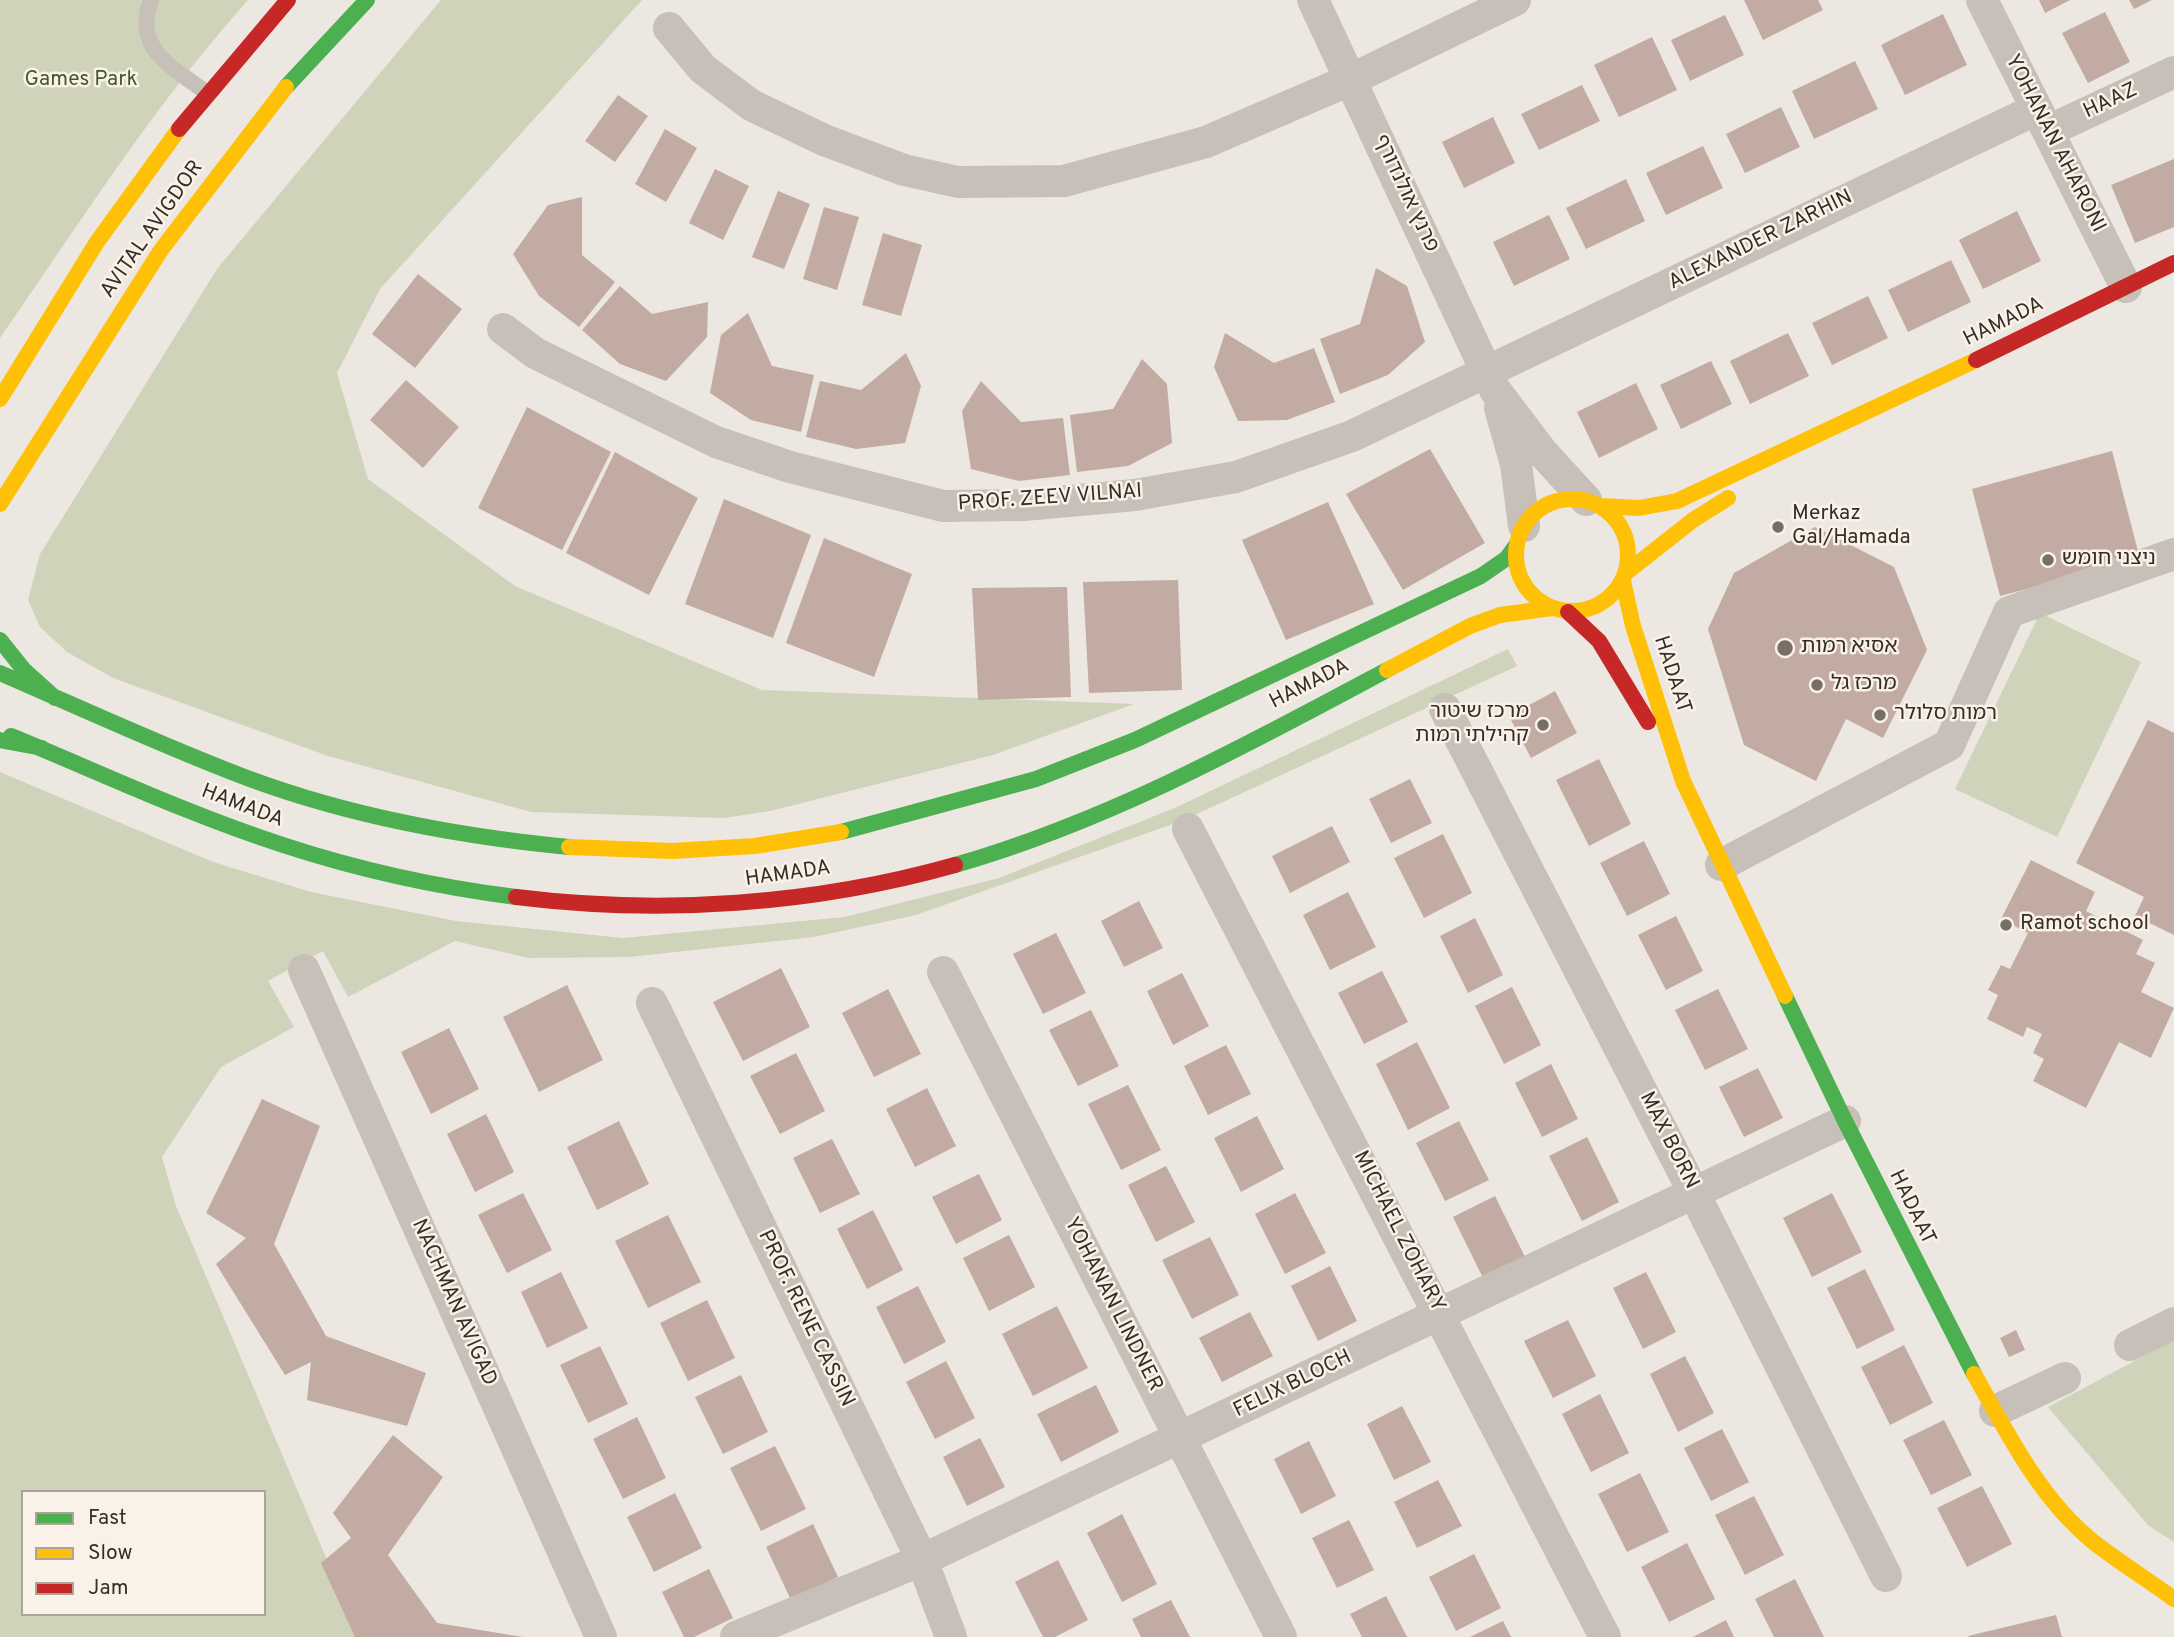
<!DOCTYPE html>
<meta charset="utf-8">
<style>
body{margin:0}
#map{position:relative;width:2174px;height:1637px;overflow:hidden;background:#ede7e1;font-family:Overpass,sans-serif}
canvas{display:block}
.legend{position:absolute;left:21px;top:1490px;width:245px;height:126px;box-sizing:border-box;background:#faf2e8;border:2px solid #aca39b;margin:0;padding:9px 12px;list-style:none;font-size:21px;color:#372d27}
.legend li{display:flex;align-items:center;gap:14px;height:35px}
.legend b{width:35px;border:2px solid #aca39b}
</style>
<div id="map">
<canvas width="2174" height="1637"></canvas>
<ul class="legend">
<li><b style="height:9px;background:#4caf50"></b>Fast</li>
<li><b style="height:9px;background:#ffc107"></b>Slow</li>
<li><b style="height:9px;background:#c62828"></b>Jam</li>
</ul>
</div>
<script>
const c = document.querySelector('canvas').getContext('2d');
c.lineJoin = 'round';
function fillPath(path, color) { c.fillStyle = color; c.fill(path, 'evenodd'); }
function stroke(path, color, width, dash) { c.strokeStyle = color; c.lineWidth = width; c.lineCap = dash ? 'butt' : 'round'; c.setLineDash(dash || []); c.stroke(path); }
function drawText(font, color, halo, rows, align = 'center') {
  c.font = font + ' Overpass,"Noto Sans Hebrew",sans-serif'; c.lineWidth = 5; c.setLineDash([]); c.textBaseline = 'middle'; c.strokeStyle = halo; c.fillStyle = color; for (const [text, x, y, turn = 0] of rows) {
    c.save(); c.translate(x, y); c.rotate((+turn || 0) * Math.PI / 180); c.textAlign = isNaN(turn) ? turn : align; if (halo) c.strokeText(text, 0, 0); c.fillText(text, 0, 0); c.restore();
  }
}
fillPath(new Path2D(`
 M0,0H248C155,104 79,224 0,338Z
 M441,0H642L380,289L337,373L368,479L515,586L762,690L1134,704L993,755L770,811L724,818L531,812L328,756L113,678L67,652L40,627L28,600L40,554L217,269Z
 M2040,613L2141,662L2057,837L1955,789Z
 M1508,649L1517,666L1184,820L916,915L814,937L629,957L529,958L455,941L348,997L323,951L268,981L294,1027L221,1067L162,1157L176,1206L360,1637H0V772L213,862L311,892L456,921L623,938L845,917L999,878L1177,807ZM23,1492H264V1614H23Z
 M2174,1340V1542L2148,1525L2048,1407Z`), '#ced3ba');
fillPath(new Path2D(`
 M1744,0H1818L1823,10L1763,40Z
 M2039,0H2070L2045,13Z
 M2129,0H2152L2134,9Z
 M2105,12L2130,62L2088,83L2062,33Z
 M1943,14L1967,65L1905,95L1881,45Z
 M1725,15L1744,55L1690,81L1671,40Z
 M1652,37L1677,90L1619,117L1594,65Z
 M1855,61L1878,109L1814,139L1792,91Z
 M1582,85L1600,121L1539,150L1521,114Z
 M618,95L648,116L615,162L585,141Z
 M1781,107L1800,147L1745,173L1726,134Z
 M1493,117L1515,163L1464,188L1442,142Z
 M665,129L697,148L666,202L635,184Z
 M1703,146L1723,188L1666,215L1646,173Z
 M2174,159V227L2135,243L2111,185Z
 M715,169L749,186L723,240L689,223Z
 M1626,179L1645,221L1586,249L1566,208Z
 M778,191L810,204L784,269L752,257Z
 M582,197V255L615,282L579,327L539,296L513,254L548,205Z
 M824,207L859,217L837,290L803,279Z
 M2017,211L2041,261L1983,289L1959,240Z
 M1549,215L1570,259L1514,286L1493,242Z
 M883,233L922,245L901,316L862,305Z
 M1951,260L1971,302L1908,332L1888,290Z
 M1376,268L1407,286L1425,342L1388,375L1340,394L1320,339L1360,324Z
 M418,274L462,309L415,368L372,334Z
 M620,286L652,314L708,302L707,337L666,381L620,364L582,330Z
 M1868,296L1888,338L1832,365L1812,323Z
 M748,313L772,366L814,375L801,432L751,420L710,393L721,335Z
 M1225,333L1274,363L1314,348L1335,402L1287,420L1238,421L1214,367Z
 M1788,333L1809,376L1750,404L1730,361Z
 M906,353L921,386L905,443L856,449L806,437L820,381L861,390Z
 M1142,359L1167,384L1172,443L1128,466L1077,472L1070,415L1113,409Z
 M1711,361L1732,404L1681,429L1660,385Z
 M406,380L459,427L423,468L370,420Z
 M981,381L1021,422L1063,418L1070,475L1019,481L971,469L962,411Z
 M1636,383L1658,429L1599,458L1577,412Z
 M527,407L611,452L562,550L478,508Z
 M1430,449L1485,543L1403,590L1346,494Z
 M2112,451L2140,559L2000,596L1972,489Z
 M615,452L698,498L649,595L566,553Z
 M724,499L811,535L773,638L685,604Z
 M1328,502L1374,604L1286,640L1242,540Z
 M1815,527L1894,567L1927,650L1883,738L1846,719L1816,781L1744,745L1708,629L1734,573Z
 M824,538L912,574L874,677L786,643Z
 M1178,580L1182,690L1089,693L1083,582Z
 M1067,587L1071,697L978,700L972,588Z
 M1555,691L1577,733L1531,758L1509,716Z
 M2148,720L2174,733V935L2135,916L2144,897L2076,863Z
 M1599,759L1631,824L1589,846L1556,780Z
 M1410,779L1432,823L1391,843L1369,799Z
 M1332,826L1350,862L1290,893L1272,856Z
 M1443,834L1472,893L1424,918L1394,858Z
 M1644,841L1670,894L1627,916L1600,863Z
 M2031,860L2095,892L2086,911L2143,940L2136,954L2155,963L2141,992L2174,1008L2151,1058L2119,1042L2086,1108L2033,1081L2044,1059L2033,1053L2042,1034L2027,1027L2023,1037L1987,1019L1998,995L1988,990L2001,965L2010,969L2028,933L2001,919Z
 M1348,892L1376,947L1330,970L1303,915Z
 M1139,901L1163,948L1124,967L1101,921Z
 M1676,916L1703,971L1666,990L1638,935Z
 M1475,918L1503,975L1468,993L1440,936Z
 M1056,933L1086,993L1043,1014L1013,954Z
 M781,968L810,1027L743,1061L713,1002Z
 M1382,971L1408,1022L1364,1044L1338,993Z
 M1182,973L1209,1026L1173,1045L1147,991Z
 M567,985L603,1060L539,1092L503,1017Z
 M1512,987L1541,1045L1504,1064L1475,1006Z
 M888,989L921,1054L874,1077L842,1013Z
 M1718,989L1748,1049L1705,1070L1675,1010Z
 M1091,1010L1119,1066L1078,1086L1049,1030Z
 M449,1028L479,1089L431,1114L401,1052Z
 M1417,1042L1450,1108L1408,1130L1376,1064Z
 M1226,1045L1251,1094L1208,1115L1184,1066Z
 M796,1053L825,1111L780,1134L750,1076Z
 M1551,1064L1578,1119L1542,1137L1515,1083Z
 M1758,1068L1783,1118L1744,1137L1719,1087Z
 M1128,1085L1161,1150L1121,1170L1088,1104Z
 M927,1088L956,1146L915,1167L886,1109Z
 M262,1099L320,1126L274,1244L326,1336L426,1373L407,1426L307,1400L311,1362L285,1375L216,1264L246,1238L206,1213Z
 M486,1114L514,1172L475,1192L447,1134Z
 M1257,1116L1284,1169L1241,1192L1214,1138Z
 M619,1121L649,1184L597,1210L567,1147Z
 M1459,1121L1489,1180L1445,1201L1416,1143Z
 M1587,1137L1619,1202L1582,1221L1549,1156Z
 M832,1139L860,1194L820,1213L793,1158Z
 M1166,1166L1195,1222L1156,1242L1128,1185Z
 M979,1174L1002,1220L956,1244L932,1197Z
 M523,1193L552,1250L507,1273L478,1215Z
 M1295,1193L1326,1253L1285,1274L1255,1214Z
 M1832,1193L1862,1252L1812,1277L1783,1218Z
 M1495,1196L1525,1257L1483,1278L1453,1217Z
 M873,1210L903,1270L867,1289L837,1229Z
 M668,1215L701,1282L648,1308L615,1241Z
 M1009,1235L1035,1287L989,1311L963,1258Z
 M1210,1237L1239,1295L1192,1319L1162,1260Z
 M1330,1266L1357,1321L1318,1341L1291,1286Z
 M1865,1269L1895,1330L1857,1349L1827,1288Z
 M561,1272L588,1328L547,1348L521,1292Z
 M1646,1272L1676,1332L1643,1349L1613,1288Z
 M918,1286L946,1342L904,1364L876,1307Z
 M707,1300L735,1358L688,1381L660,1323Z
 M1057,1306L1088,1368L1033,1396L1002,1334Z
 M1250,1312L1273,1356L1222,1382L1199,1338Z
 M1568,1320L1596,1376L1553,1398L1524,1341Z
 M2016,1330L2025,1350L2009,1357L2000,1338Z
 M1904,1345L1933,1403L1890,1425L1861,1367Z
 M600,1346L628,1404L588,1423L560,1365Z
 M1685,1356L1714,1413L1678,1432L1650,1374Z
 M946,1361L975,1418L935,1439L906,1382Z
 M741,1375L768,1432L723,1454L695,1397Z
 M1096,1385L1119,1432L1061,1462L1037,1414Z
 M1600,1394L1629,1453L1591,1472L1562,1414Z
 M1402,1406L1431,1462L1394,1480L1367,1424Z
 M637,1417L666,1478L623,1499L593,1439Z
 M1944,1420L1972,1475L1931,1495L1903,1440Z
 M1722,1429L1749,1482L1711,1501L1684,1448Z
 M393,1435L443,1477L388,1555L437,1623L523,1637H355L321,1563L351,1538L333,1513Z
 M980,1438L1005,1487L967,1506L943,1457Z
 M1309,1441L1336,1496L1301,1514L1274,1459Z
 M775,1446L806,1509L761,1531L730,1468Z
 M1640,1473L1669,1532L1627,1552L1598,1494Z
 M1438,1480L1462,1526L1417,1548L1394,1502Z
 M1982,1486L2012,1544L1967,1567L1937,1508Z
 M675,1493L702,1548L654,1572L627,1517Z
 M1754,1496L1784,1555L1745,1575L1715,1515Z
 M1122,1514L1157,1584L1122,1602L1087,1533Z
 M1349,1520L1374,1570L1337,1588L1312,1538Z
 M813,1524L838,1577L791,1600L766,1547Z
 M1687,1543L1715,1599L1669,1622L1641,1567Z
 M1474,1554L1501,1608L1456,1631L1429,1577Z
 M1058,1560L1088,1620L1055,1637H1043L1015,1582Z
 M709,1569L733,1618L694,1637H684L662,1592Z
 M1795,1579L1824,1637H1774L1755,1599Z
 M1386,1596L1407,1637H1362L1350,1614Z
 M1171,1600L1190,1637H1141L1132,1619Z
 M2056,1615L2062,1637H1969L1968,1636Z
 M1726,1620L1734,1637H1693Z
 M1503,1621L1511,1637H1470Z`), '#c2aba2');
stroke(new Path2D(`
 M151,0C132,49 173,67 207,93`), '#c7c0b9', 16);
stroke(new Path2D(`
 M1313,0L1495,390L1542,452L1586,500
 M1982,0L2126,287
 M669,28L703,69L751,105L824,140L904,170L958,182L1064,181L1206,142L1352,79L1515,0
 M2048,131L2174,72
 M503,329L535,353L716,442L790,467L943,506L1024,505L1135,495L1236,477L1352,436L2037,109
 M1500,408L1516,464L1524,526
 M1445,709L1694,1193L1886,1576
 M1188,829L1605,1637
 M1721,865L1949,745L2009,612L2174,554
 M304,970L601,1637
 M943,972L1281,1637
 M652,1003L922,1560L951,1637
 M2130,1345L2174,1323
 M1995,1411L2065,1378
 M736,1637L922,1560L1845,1121`), '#c7c0b9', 32);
stroke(new Path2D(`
 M286,87L367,0
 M0,640L24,670L55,698
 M0,673C76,706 152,741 229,771C337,814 454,836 569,847
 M11,736C101,773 190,815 283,845C359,870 437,887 516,897
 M0,740L42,748
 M841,832L1036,779L1135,740L1481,576L1507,558L1517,544
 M955,865C1108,821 1247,745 1387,670
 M1785,996L1845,1121L1974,1374`), '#4caf50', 16);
stroke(new Path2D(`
 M0,399L97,242L179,129
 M1516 555a56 56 0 1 1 112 0a56 56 0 1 1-112 0Z
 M0,504L161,250L286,87
 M1601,506L1639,508L1677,501L1976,360
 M1627,572L1693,520L1728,498
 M1623,581L1633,626L1683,781L1785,996
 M1387,670L1470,626L1500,615L1552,608
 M569,847L672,851L755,846L841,832
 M1974,1374C2007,1432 2038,1496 2091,1540C2117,1561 2147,1579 2174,1599`), '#ffc107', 16);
stroke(new Path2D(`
 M179,129L288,0
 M1976,360L2174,263
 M1568,612L1599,641L1648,722
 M516,897C662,915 813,905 955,865`), '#c62828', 16);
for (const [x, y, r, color] of [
 [1778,527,7,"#776e68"],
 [2048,560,7,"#776e68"],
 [1785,648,9,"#776e68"],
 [1817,685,7,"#776e68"],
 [1880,715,7,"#776e68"],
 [1543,725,7,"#776e68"],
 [2006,925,7,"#776e68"]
]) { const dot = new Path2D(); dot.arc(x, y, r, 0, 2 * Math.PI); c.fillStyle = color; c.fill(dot); stroke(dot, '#faf2e8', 2.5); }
drawText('21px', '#46572a', '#faf2e8', [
 ["Games Park",81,81]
]);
drawText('21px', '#372d27', '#faf2e8', [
 ["HAAZ",2111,102,-25],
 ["YOHANAN AHARONI",2054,144,63],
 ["פרנץ אולנדורף",1405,194,65],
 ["AVITAL AVIGDOR",153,230,-55],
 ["ALEXANDER ZARHIN",1761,241,-26],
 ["HAMADA",2004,323,-26],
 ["PROF. ZEEV VILNAI",1050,499,-4],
 ["HADAAT",1671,675,72],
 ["HAMADA",1310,685,-27],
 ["HAMADA",242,807,21],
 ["HAMADA",788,875,-8],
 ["MAX BORN",1668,1141,63],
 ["HADAAT",1911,1208,64],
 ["MICHAEL ZOHARY",1398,1232,63],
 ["NACHMAN AVIGAD",453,1303,66],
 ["YOHANAN LINDNER",1112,1305,63],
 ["PROF. RENE CASSIN",805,1319,64],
 ["FELIX BLOCH",1293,1385,-26]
]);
drawText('21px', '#372d27', '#faf2e8', [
 ["Merkaz",1792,515],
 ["Gal/Hamada",1792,539],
 ["ניצני חומש",2062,560],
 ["אסיא רמות",1801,648],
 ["מרכז גל",1831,685],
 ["מרכז שיטור",1529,713,"right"],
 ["קהילתי רמות",1529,737,"right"],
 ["רמות סלולר",1894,715],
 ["Ramot school",2020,925]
], 'left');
</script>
